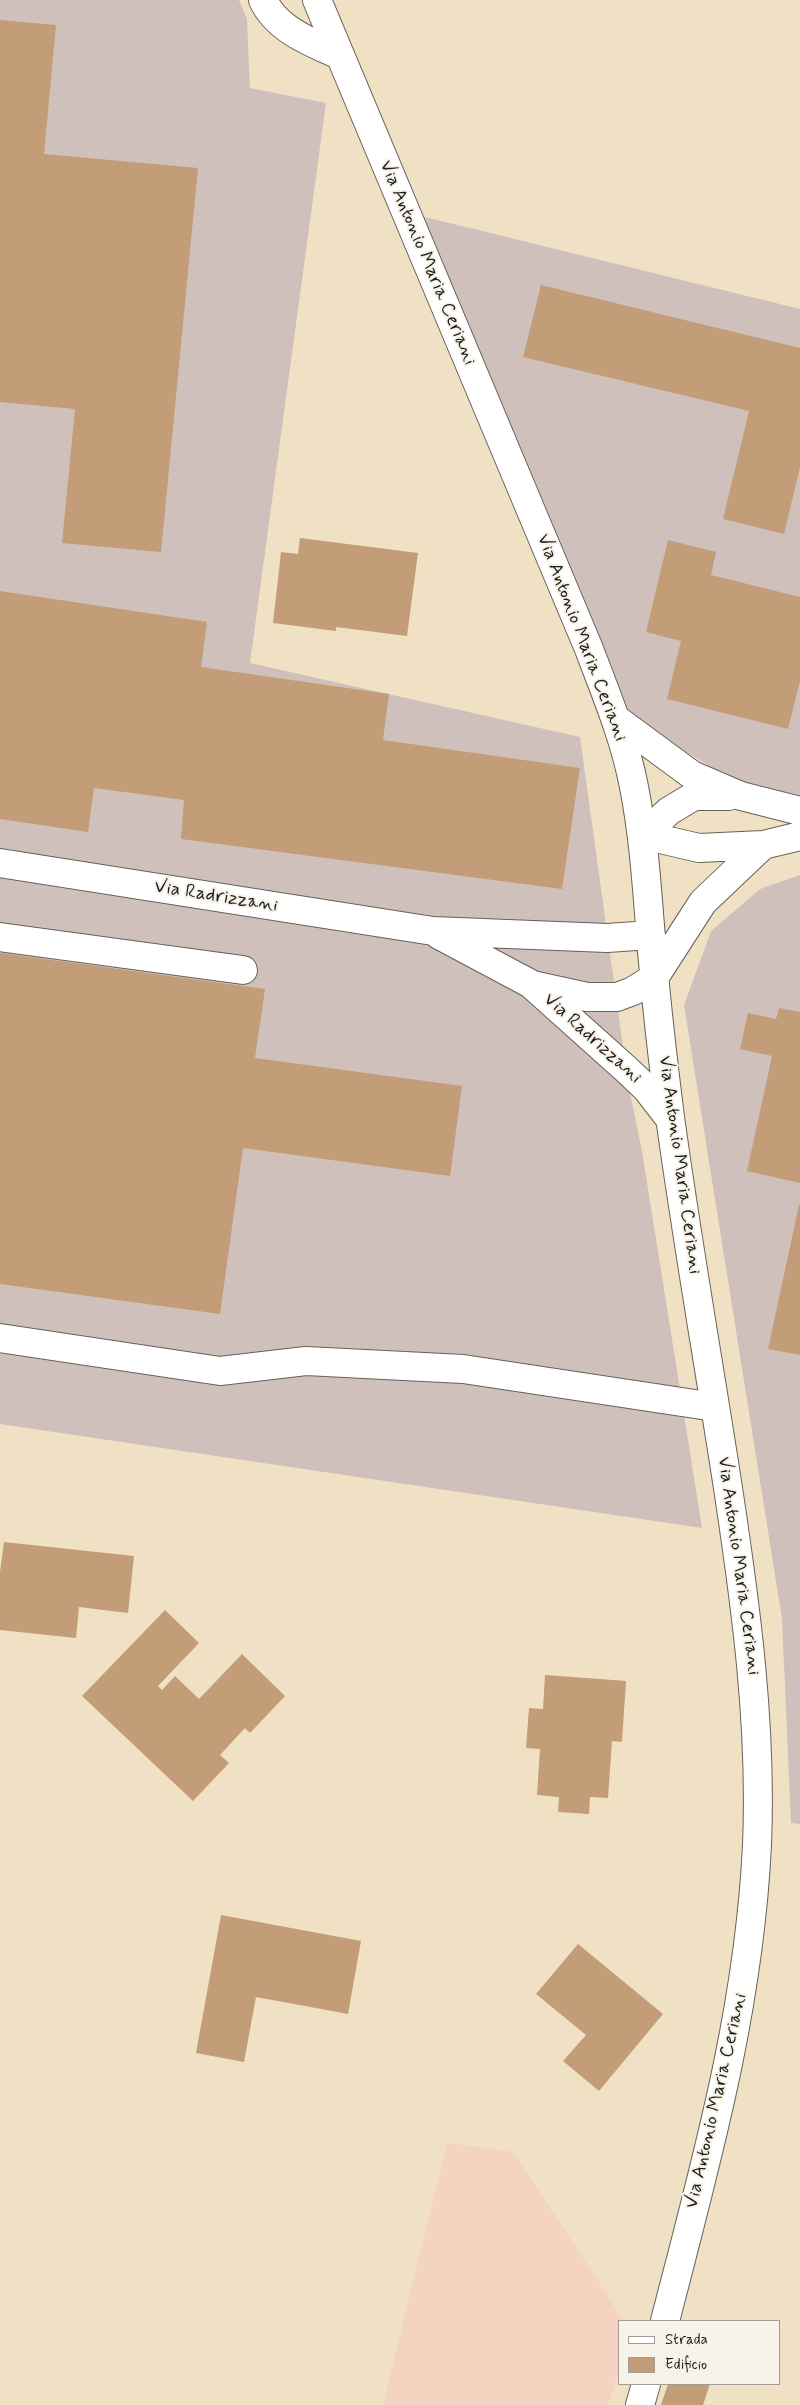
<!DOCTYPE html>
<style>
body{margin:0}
#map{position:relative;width:800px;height:2405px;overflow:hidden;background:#f1e1c4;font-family:Mynerve,sans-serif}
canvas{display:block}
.legend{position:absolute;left:618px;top:2320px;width:162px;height:65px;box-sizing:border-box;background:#f7f3e8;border:1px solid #9f9d96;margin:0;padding:6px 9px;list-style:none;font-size:15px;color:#1c1c1c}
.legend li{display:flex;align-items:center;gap:10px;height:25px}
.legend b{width:25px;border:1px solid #9f9d96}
</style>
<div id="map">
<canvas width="800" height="2405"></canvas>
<ul class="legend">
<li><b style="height:6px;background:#fff"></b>Strada</li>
<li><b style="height:14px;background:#c29d77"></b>Edificio</li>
</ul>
</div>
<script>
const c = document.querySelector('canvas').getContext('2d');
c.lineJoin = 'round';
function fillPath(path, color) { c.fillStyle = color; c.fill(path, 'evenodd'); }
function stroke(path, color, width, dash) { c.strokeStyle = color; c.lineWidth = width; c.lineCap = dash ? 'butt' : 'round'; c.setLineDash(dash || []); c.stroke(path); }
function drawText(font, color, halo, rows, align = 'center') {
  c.font = font + ' Mynerve,sans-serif'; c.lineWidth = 4; c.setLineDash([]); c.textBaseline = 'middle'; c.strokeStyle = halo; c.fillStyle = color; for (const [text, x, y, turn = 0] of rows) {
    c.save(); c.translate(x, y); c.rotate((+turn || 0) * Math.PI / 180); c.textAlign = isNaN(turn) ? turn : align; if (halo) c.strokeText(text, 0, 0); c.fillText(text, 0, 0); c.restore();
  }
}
fillPath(new Path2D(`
 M447,2143L514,2152L624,2321H619V2371L608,2405H383Z`), '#f4d3c1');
fillPath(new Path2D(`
 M0,0H239L247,19L250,88L326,103L250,663L580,737L628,1083L642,1151L702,1528L0,1424Z
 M417,215L800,309V798L729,778L678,747L625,710Z
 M800,875V1824L791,1823L782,1619L684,1005L711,931L760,889Z`), '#d0c0bc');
fillPath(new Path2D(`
 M0,20L56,25L44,154L198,168L161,552L62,543L75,409L0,402Z
 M541,285L800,348V467L784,534L723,519L749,411L523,357Z
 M300,538L418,553L407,636L336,627V631L273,623L281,552L298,554Z
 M668,540L716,552L711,575L800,597V681L788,729L667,699L681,641L646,632Z
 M0,591L207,622L201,667L389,694L383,740L580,768L562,889L181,839L184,800L94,788L88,832L0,819Z
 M0,953L265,989L255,1058L462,1086L450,1176L243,1148L220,1314L0,1284Z
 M779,1008L800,1012V1183L747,1171L772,1056L740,1049L748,1013L776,1019Z
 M799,1205H800V1355L768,1349Z
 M4,1542L134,1556L128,1613L79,1607L76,1638L0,1630V1572Z
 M165,1610L199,1643L158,1686L162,1690L175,1676L199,1699L242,1654L285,1696L250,1733L245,1728L220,1755L229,1763L193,1801L82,1696Z
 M545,1675L626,1681L622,1742L612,1741L608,1798L590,1797L589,1814L558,1812L559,1797L537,1795L540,1749L526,1748L529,1708L543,1709Z
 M221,1915L361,1941L348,2014L256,1997L244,2062L196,2053Z
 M578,1944L663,2014L599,2091L563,2061L586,2035L536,1994Z
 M668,2384H710L703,2405H661Z`), '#c29d77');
const minor = new Path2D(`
 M263,0C277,30 311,42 339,55
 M317,0L589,649C606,694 625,739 634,787C646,848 648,911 654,973C658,1021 664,1069 670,1117C687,1241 709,1365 728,1488C746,1607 762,1725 757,1845C749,2011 706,2162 665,2321
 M616,719L692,775L741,796L800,811
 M643,835L699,848L763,845L800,836
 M643,835L669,811L694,796H729
 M0,863L433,931L607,938L651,935
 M439,935L531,984L627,1070L646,1088L670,1119
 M0,937L243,970
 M532,985L587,997H617L633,991L654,978L703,902L763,845
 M0,1338L220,1371L306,1361L463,1369L715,1407
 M640,2405L646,2384`);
stroke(minor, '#676157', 30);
stroke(minor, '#fff', 28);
drawText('19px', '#1c1c1c', '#f7f3e8', [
 ["Via Antonio Maria Ceriani",427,263,67],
 ["Via Antonio Maria Ceriani",581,638,69],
 ["Via Radrizzani",216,897,9],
 ["Via Radrizzani",592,1039,42],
 ["Via Antonio Maria Ceriani",679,1165,82],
 ["Via Antonio Maria Ceriani",738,1566,82],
 ["Via Antonio Maria Ceriani",717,2101,-77]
]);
</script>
